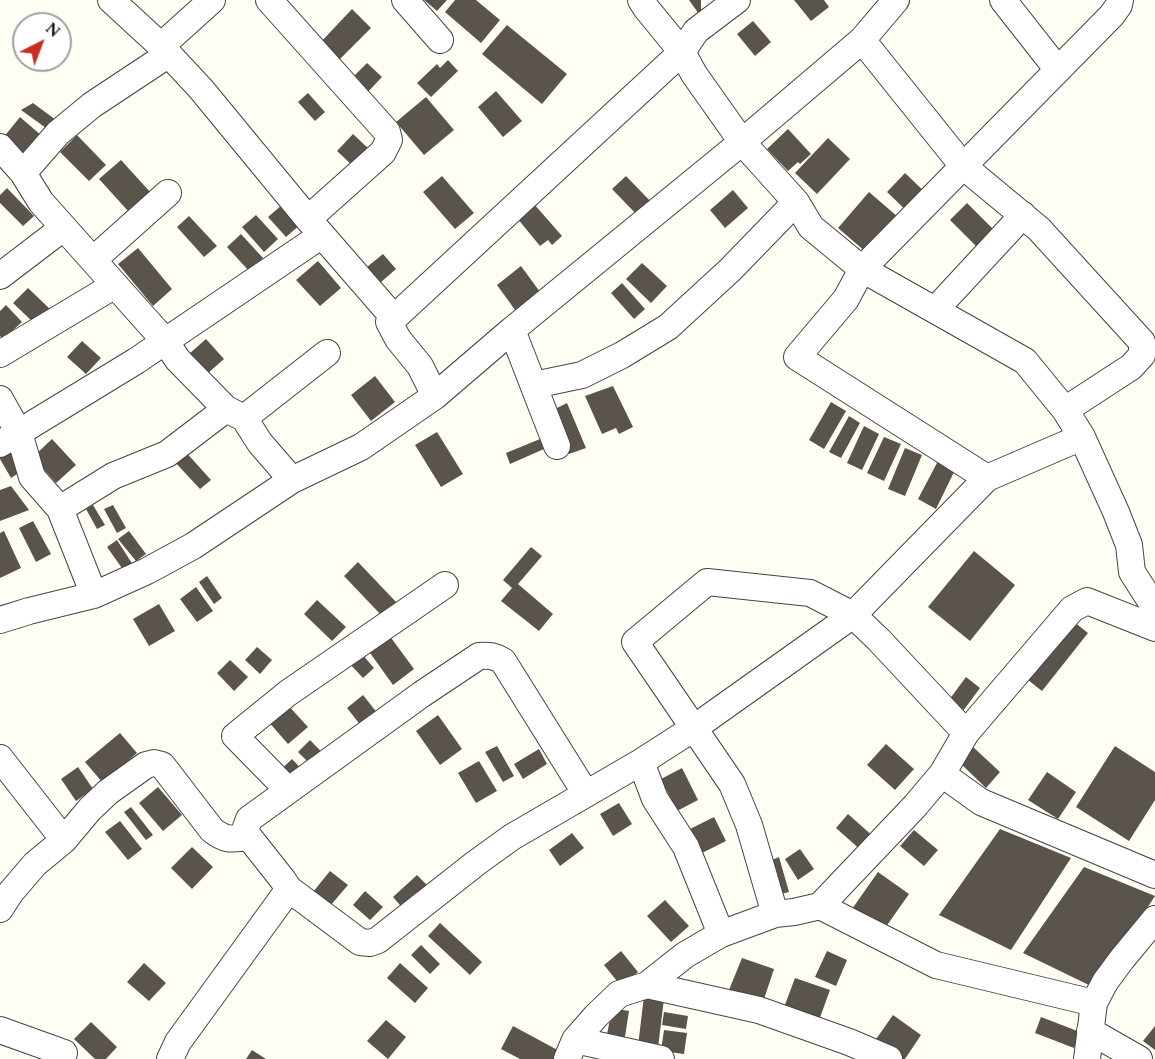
<!DOCTYPE html>
<style>
body{margin:0}
#map{position:relative;width:1155px;height:1059px;overflow:hidden;background:#fffef5;font-family:Spectral,serif}
canvas{display:block}
.north{position:absolute;left:12px;top:12px;width:60px;height:60px;box-sizing:border-box;background:#fff;border:2px solid #a0a0a0;border-radius:50%;rotate:42deg;font-size:16px;font-weight:700;line-height:24px;text-align:center;color:#111}
.north::after{content:'';display:block;margin:auto;width:21px;height:27px;background:#cb2e1f;clip-path:polygon(50% 0,100% 100%,50% 72%,0 100%)}
</style>
<div id="map">
<canvas width="1155" height="1059"></canvas>
<div class="north">N</div>
</div>
<script>
const c = document.querySelector('canvas').getContext('2d');
c.lineJoin = 'round';
function fillPath(path, color) { c.fillStyle = color; c.fill(path, 'evenodd'); }
function stroke(path, color, width, dash) { c.strokeStyle = color; c.lineWidth = width; c.lineCap = dash ? 'butt' : 'round'; c.setLineDash(dash || []); c.stroke(path); }
fillPath(new Path2D(`
 M424,0H447L437,11Z
 M455,0H476L500,20L481,43L445,12Z
 M689,0H701V17Z
 M794,0H824L829,7L811,21Z
 M352,9L371,28L337,62L319,44Z
 M753,21L771,42L755,56L737,34Z
 M507,25L567,74L542,104L482,54Z
 M448,60L458,71L431,97L417,83L437,64L440,68Z
 M367,63L382,77L363,97L348,82Z
 M496,91L522,121L503,137L478,107Z
 M308,93L325,112L315,121L298,102Z
 M426,97L454,130L424,155L396,122Z
 M33,103L56,120L46,128L21,110Z
 M20,117L42,136L22,155L3,138Z
 M788,129L811,154L800,164L798,162L788,171L767,149Z
 M353,134L371,151L355,168L337,151Z
 M77,135L106,165L89,181L60,152Z
 M828,138L850,159L817,194L795,173Z
 M121,160L151,193L129,212L99,179Z
 M905,173L930,197L912,216L887,192Z
 M442,176L474,213L455,229L423,192Z
 M626,176L655,206L641,219L612,189Z
 M7,188L34,216L23,226L0,203V195Z
 M733,190L748,208L725,228L710,210Z
 M869,192L898,217L867,253L838,228Z
 M967,203L993,229L976,246L950,220Z
 M283,204L301,224L286,237L268,217Z
 M534,204L562,236L552,245L548,240L540,246L517,218Z
 M256,215L278,239L264,252L242,227Z
 M189,216L217,246L204,257L177,227Z
 M241,234L263,258L249,271L227,247Z
 M138,248L172,289L153,306L118,264Z
 M383,254L396,269L380,283L367,267Z
 M318,261L341,288L320,306L296,280Z
 M642,263L667,286L651,303L626,279Z
 M521,266L543,296L518,314L497,285Z
 M622,283L645,309L634,319L611,293Z
 M28,288L51,310L36,325L13,303Z
 M6,305L22,322L3,339L0,336V311Z
 M206,339L224,359L207,374L189,354Z
 M82,341L101,358L86,374L67,357Z
 M375,376L395,402L371,421L351,395Z
 M613,386L633,427L619,434L616,428L602,434L585,396Z
 M831,402L846,411L824,449L809,440Z
 M567,403L586,448L569,454L551,411Z
 M849,416L860,423L841,458L829,452Z
 M864,426L879,434L862,470L847,463Z
 M437,432L463,474L441,487L415,445Z
 M884,437L901,444L884,481L867,473Z
 M52,439L76,465L56,483L33,457Z
 M540,439L544,449L510,464L506,453Z
 M905,448L922,455L905,496L888,489Z
 M8,449L22,471L11,478L0,459V454Z
 M184,450L211,480L200,489L173,460Z
 M938,461L955,470L936,509L918,499Z
 M11,486L29,510L0,521V490Z
 M93,505L105,525L97,529L86,509Z
 M113,505L126,528L117,533L104,509Z
 M33,521L51,554L36,562L19,528Z
 M4,531L21,568L0,578V533Z
 M129,531L146,554L136,561L118,539Z
 M117,540L133,565L124,571L107,547Z
 M531,547L542,556L518,584L553,614L539,631L501,601L512,588L503,580Z
 M974,551L1015,585L970,641L928,607Z
 M358,562L397,603L383,617L344,576Z
 M207,576L222,598L214,604L199,582Z
 M196,587L213,611L197,622L180,599Z
 M317,600L346,627L332,641L304,614Z
 M159,604L175,631L149,646L133,619Z
 M1069,618L1088,633L1042,691L1023,676Z
 M389,635L414,669L393,685L368,650Z
 M257,647L272,660L260,674L245,660Z
 M361,653L374,668L363,678L349,663Z
 M230,660L248,677L234,691L217,673Z
 M966,677L980,688L960,715L946,704Z
 M363,695L386,724L370,737L347,708Z
 M286,703L308,727L288,744L267,720Z
 M438,715L462,749L440,765L416,731Z
 M120,733L137,753L103,783L85,762Z
 M310,740L335,766L323,777L298,752Z
 M886,744L914,769L895,790L867,765Z
 M497,746L514,776L503,782L485,752Z
 M972,746L1000,772L986,788L958,761Z
 M1115,746L1155,772V800L1129,841L1076,807Z
 M539,749L547,764L523,779L514,764Z
 M292,759L314,782L274,776Z
 M479,761L497,791L476,803L458,773Z
 M78,767L93,789L76,801L61,779Z
 M682,768L698,800L677,811L661,779Z
 M1047,772L1076,792L1058,819L1028,800Z
 M158,787L182,815L163,831L139,803Z
 M619,803L632,824L613,836L600,814Z
 M131,807L153,835L146,840L124,812Z
 M848,814L875,838L863,852L836,828Z
 M714,817L726,841L698,855L686,831Z
 M120,821L142,849L128,860L105,832Z
 M1000,829L1071,858L1011,950L939,915Z
 M914,830L938,850L924,866L900,846Z
 M572,833L584,848L560,866L549,850Z
 M192,847L213,867L192,889L171,868Z
 M800,849L814,869L798,880L785,859Z
 M779,857L789,892L781,894L772,860Z
 M1084,867L1155,896L1095,988L1023,953Z
 M330,871L348,885L330,906L313,892Z
 M878,872L909,894L883,931L852,909Z
 M417,875L432,890L406,912L393,897Z
 M365,891L383,907L370,920L353,905Z
 M665,900L689,926L671,942L647,916Z
 M440,923L482,962L470,975L428,936Z
 M421,945L440,964L430,974L411,955Z
 M621,951L638,972L621,986L604,965Z
 M827,951L847,960L836,986L815,977Z
 M742,958L774,969L763,1002L729,990Z
 M144,963L166,983L149,1001L127,982Z
 M400,963L428,988L415,1003L387,978Z
 M795,978L830,990L818,1023L783,1010Z
 M644,996L664,999L658,1048L638,1046Z
 M612,1008L629,1011L624,1043L606,1040Z
 M664,1012L688,1016L686,1029L662,1025Z
 M893,1015L921,1035L905,1059H897L874,1042Z
 M1041,1017L1080,1032L1074,1048L1035,1033Z
 M386,1020L406,1037L388,1059L367,1041Z
 M91,1022L117,1047L106,1059H95L74,1039Z
 M513,1026L565,1054L563,1059H520L501,1049Z
 M1155,1026V1050L1143,1041Z
 M664,1030L687,1033L684,1054L661,1051Z
 M252,1050L266,1059H246Z`), '#5b544c');
const minor = new Path2D(`
 M111,0L161,46L201,89L308,219L394,318L389,322L398,339L420,366L435,396
 M269,0L387,132L389,140L383,152L308,219
 M405,0L440,40
 M641,0L646,8L682,52L694,74L742,142L796,202L811,227L862,269L1025,361L1065,410L1082,437L1116,512L1129,545L1132,572L1155,608
 M1003,0L1058,70
 M862,40L963,166L1039,229L1142,342V355L1131,367L1065,410
 M161,46L212,0
 M169,54L92,105L58,133L23,173L41,202L165,341L178,360L226,409L244,418L260,443L292,480
 M0,147L23,173
 M93,260L168,193
 M0,276L63,228
 M935,310L1023,215
 M394,318L682,52L696,31L737,0
 M512,330L557,446
 M0,354L115,285
 M534,385L582,375L622,355L668,327L730,270L796,202
 M0,399L19,433L32,477L60,509L94,595
 M244,418L327,353
 M0,444L136,361L322,235
 M987,478L797,357L846,299L862,269L1112,15L1119,5L1120,0
 M60,509L113,476L167,454L226,409
 M0,620L29,611L94,595L147,571L193,546L292,480L361,447L435,396L512,330L742,142L862,40L896,0
 M966,733L1072,609L1087,601L1155,628
 M0,758L64,840L35,864L11,892L0,909
 M641,762L655,799L686,847L721,934
 M942,774L981,802L1155,875
 M288,790L235,736L288,693L445,585
 M64,840L90,809L108,792L146,765L154,763L162,765L212,830C226,841 231,839 249,837
 M289,889L360,942L370,943L378,940L476,863L512,837L641,762L694,728L853,615L987,478L1082,437
 M775,914L749,825L732,784L635,642L707,582L810,593L853,615L879,640L966,733L942,774L915,806L820,906L936,965L1094,1003
 M647,985L759,1010L849,1042L889,1059
 M0,1030L64,1053
 M1090,1031L1139,1059
 M575,1040L661,1059
 M170,1059L178,1042L289,889L283,880L249,837L245,830L249,819L422,694L479,656C489,655 495,656 503,661L586,794
 M567,1059L575,1040L596,1016L619,994L647,985L685,955L721,934L775,914L794,912L820,906
 M1087,1059L1094,1003L1105,982L1122,959L1155,919`);
stroke(minor, '#444', 28);
stroke(minor, '#fff', 26);
</script>
